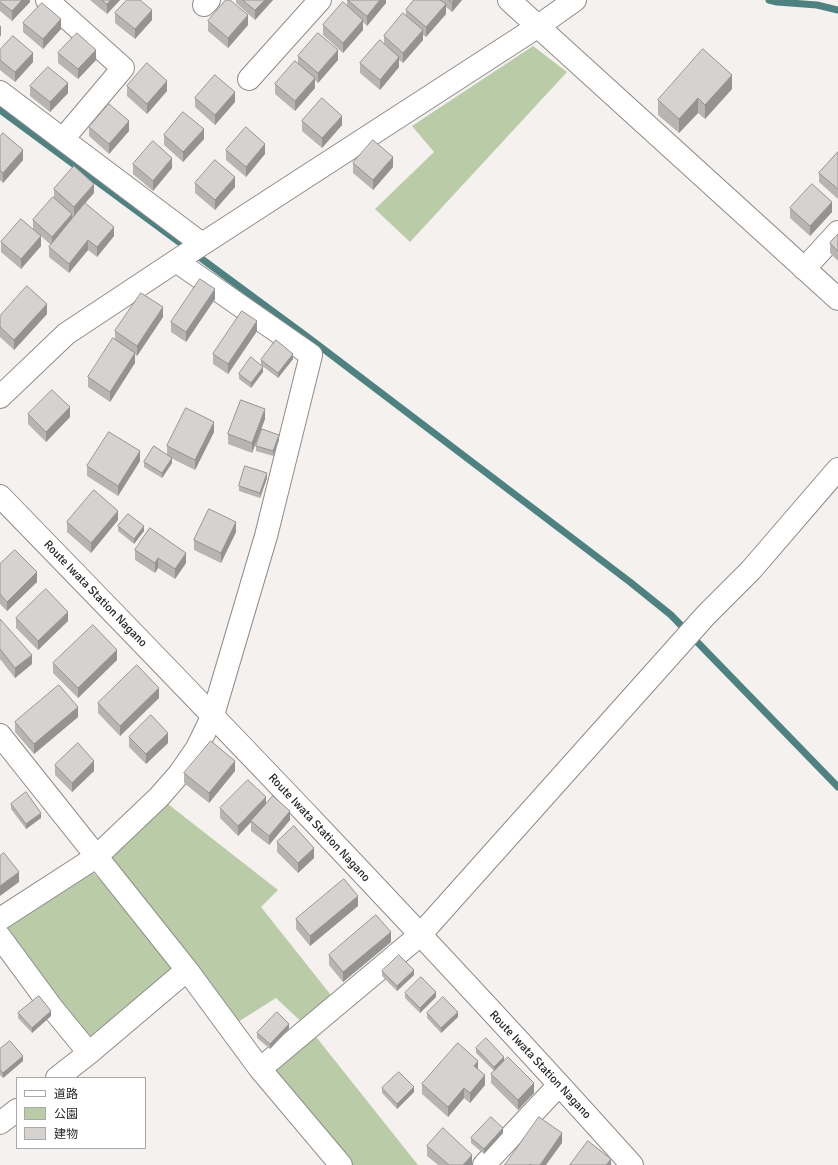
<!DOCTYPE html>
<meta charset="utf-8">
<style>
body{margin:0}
#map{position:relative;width:838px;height:1165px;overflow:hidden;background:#f4f1ee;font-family:Signika,"Noto Sans JP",sans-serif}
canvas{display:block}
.legend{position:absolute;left:16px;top:1077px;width:130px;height:72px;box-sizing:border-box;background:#fff;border:1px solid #a9a9a9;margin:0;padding:5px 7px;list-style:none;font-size:12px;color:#292827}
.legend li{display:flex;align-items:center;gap:8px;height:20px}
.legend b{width:20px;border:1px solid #a9a9a9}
</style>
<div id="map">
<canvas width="838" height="1165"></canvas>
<ul class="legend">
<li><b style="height:5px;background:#fff"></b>道路</li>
<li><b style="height:11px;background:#bacca7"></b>公園</li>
<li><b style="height:11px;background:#d5d2cf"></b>建物</li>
</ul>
</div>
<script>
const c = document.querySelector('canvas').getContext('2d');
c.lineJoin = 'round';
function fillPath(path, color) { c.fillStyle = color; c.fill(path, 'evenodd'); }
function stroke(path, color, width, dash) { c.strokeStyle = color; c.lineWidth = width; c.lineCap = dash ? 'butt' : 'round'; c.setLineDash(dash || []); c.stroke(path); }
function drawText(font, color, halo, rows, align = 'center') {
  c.font = font + ' Signika,sans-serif'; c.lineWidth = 3; c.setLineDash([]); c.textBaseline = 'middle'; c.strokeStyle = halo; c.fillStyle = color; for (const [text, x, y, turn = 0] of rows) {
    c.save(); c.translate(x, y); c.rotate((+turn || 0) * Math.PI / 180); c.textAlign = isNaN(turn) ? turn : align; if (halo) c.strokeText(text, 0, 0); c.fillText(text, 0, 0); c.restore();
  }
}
fillPath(new Path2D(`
 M533,46L567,72L410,242L375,209L434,152L412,126Z
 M159,797L278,890L261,907L338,1004L309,1028L418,1165H341L260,1069L308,1028L276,998L230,1027L185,971L89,1053L0,919L85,864L172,955L96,857Z`), '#bacca7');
stroke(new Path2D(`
 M769,0L777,2L817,5L838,10
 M0,110L309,338L630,582L671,615L838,787`), '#4e8281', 7);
const minor = new Path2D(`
 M47,0L123,68L63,139
 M509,0L838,299
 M204,5L209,0
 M249,79L320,0
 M0,92L202,244
 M804,269L838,232
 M0,397L66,334L176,261L537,27L575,0
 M0,735L187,970L260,1069L341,1165
 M0,919L96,857L159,797L180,773L197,748L213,715L266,536L311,355L176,261
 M0,937L53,1009L89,1053
 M260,1069L420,935L706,615L751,570L838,469
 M57,1078L89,1053L187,970
 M0,1123L17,1110
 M484,1165L559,1085`);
const major = new Path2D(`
 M0,496C214,716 427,937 632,1165`);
stroke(minor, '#8f8c8a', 24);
stroke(major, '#8f8c8a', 24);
stroke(minor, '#fff', 22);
stroke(major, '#fff', 22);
fillPath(new Path2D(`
 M0,0H30V2L12,21L0,11Z
 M90,0H120L107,14Z
 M236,0H273L255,20L236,3Z
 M347,0H386V3L367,26L363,22V30L343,53L323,35V25L347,6Z
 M414,0H462L452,12L446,7V14L426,37L423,35V40L403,63L399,60V67L380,90L360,73V63L384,44V36L406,15V10Z
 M115,13L152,20L135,39L115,23Z
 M208,21L248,25L228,48L208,31Z
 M23,23L61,29L43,49L23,32Z
 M0,50L33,62L15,82L0,70Z
 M58,53L96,60L78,79L58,63Z
 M298,56L338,60L318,83L315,80V88L295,111L275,94V84L298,64Z
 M30,86L68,93L50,112L30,96Z
 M127,86L167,91L147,114L127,96Z
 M732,89L705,119L698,113L679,133L658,115V100Z
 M195,98L235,102L215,125L195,107Z
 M302,121L342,125L322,148L302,131Z
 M89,127L129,131L109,154L89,136Z
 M164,135L204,139L183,162L164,145Z
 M0,137L23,160L3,183L0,180Z
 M226,150L265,154L246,177L226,160Z
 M838,152V199L819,182V173Z
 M353,163L393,167L373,190L353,173Z
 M133,164L172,168L153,191L133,174Z
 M195,183L235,187L215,210L195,193Z
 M54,189L94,193L85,203L114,236L97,257L88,250L69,273L49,257V247L51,245L41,236V246L21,269L1,252V242L33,229V220L54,198Z
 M790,208L832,212L810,236L790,218Z
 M838,234V261L830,253V243Z
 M215,299L186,342L171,332V322Z
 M47,314L14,350L0,337V316Z
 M163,317L137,356L135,354V363L110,402L88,387V377L115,340V331Z
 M257,331L228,374L213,364V354Z
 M293,359L278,378L261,365V360Z
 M263,372L251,388L239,379V374Z
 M28,414L70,417L46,442L28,424Z
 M265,419L252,453L228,444V434Z
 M214,432L195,470L171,458L172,463L162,478L144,467V462L167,455V446Z
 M279,440L273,456L256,451V446Z
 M140,461L118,496L87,476V466Z
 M267,478L260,498L239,491V486Z
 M118,520L91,553L67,532V522Z
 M118,526L144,531L134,544L118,531Z
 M236,532L221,563L194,550V540Z
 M135,550L186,563L175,579L158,568L155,573L135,560Z
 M0,564L37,582L7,611L0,604Z
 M16,618L68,621L38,650L16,628Z
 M0,619L32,664L15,678L0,659Z
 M117,660L78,698L53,673V663Z
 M159,698L120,736L98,713V703Z
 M78,717L34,754L15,732V722Z
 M129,737L168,743L146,764L129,747Z
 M55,765L94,771L72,792L55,775Z
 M235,771L209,803L184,783V773Z
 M11,804L41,818L26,829L11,809Z
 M266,804L290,820L269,845L251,831V822L238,836L220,818V808Z
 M277,842L314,858L298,873L277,852Z
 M358,906L310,946L296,929V919Z
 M391,942L343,982L329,965V955Z
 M382,971L414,975L397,991L382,976Z
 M405,993L436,997L420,1013L405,998Z
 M18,1013L51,1016L32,1033L18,1018Z
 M427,1013L458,1017L441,1033L427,1018Z
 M289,1029L270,1049L257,1038V1033Z
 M476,1048L504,1061L534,1093L518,1110L491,1083V1074L494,1071L476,1053Z
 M0,1049L23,1061L3,1078L0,1075Z
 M478,1069L485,1085L470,1103L464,1098L448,1117L422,1094V1084Z
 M382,1088L414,1092L397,1109L382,1093Z
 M503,1133L484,1154L471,1143V1138Z
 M427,1146L472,1165H438L427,1156Z`), '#b7b5b2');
fillPath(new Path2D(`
 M22,0H30V2L12,21V11Z
 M111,0H120L107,14V4Z
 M265,0H273L255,20V10Z
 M380,0H386V3L367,26V16Z
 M454,0H462L452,12V2Z
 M446,4V14L426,37V27Z
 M152,10V20L135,39V29Z
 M248,15V25L228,48V38Z
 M61,19V29L43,49V39Z
 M363,20V30L343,53V43Z
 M1,25V35L0,37V27Z
 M423,30V40L403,63V53Z
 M96,50V60L78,79V69Z
 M338,50V60L318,83V73Z
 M33,53V62L15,82V72Z
 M399,57V67L380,90V80Z
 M732,75V89L705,119V105Z
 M315,78V88L295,111V101Z
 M167,81V91L147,114V104Z
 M68,83V93L50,112V102Z
 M235,92V102L215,125V115Z
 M698,98V113L679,133V119Z
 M342,116V125L322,148V138Z
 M129,121V131L109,154V144Z
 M204,129V139L183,162V152Z
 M265,144V154L246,177V167Z
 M23,150V160L3,183V173Z
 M393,157V167L373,190V180Z
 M172,158V168L153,191V181Z
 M235,177V187L215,210V200Z
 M94,184V193L74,216V207Z
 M832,202V212L810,236V226Z
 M72,214V224L52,247V237Z
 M114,227V236L97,257V247Z
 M41,236V246L21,269V259Z
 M88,240V250L69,273V264Z
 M215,289V299L186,342V332Z
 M47,304V314L14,350V340Z
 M163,307V317L137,356V346Z
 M257,321V331L228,374V364Z
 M135,353V363L110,402V392Z
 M293,354V359L278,378V373Z
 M263,367V372L251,388V383Z
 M70,407V417L46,442V432Z
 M265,409V419L252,453V443Z
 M214,422V432L195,470V460Z
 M279,435V440L273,456V451Z
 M140,451V461L118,496V486Z
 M172,458V463L162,478V473Z
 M267,473V478L260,498V493Z
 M118,511V520L91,553V543Z
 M236,522V532L221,563V553Z
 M144,526V531L134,544V539Z
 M186,553V563L175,579V569Z
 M158,558V568L155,573V563Z
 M37,572V582L7,611V602Z
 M68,612V621L38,650V641Z
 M117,650V660L78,698V688Z
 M32,655V664L15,678V668Z
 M159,688V698L120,736V726Z
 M78,707V717L34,754V744Z
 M168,733V743L146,764V754Z
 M94,761V771L72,792V783Z
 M235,761V771L209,803V793Z
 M266,797V807L251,821V822L238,836V826Z
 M290,811V820L269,845V836Z
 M41,813V818L26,829V824Z
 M314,848V858L298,873V863Z
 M19,872V882L0,896V886Z
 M358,896V906L310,946V936Z
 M391,932V942L343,982V972Z
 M414,970V975L397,991V986Z
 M436,992V997L420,1013V1008Z
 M51,1011V1016L32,1033V1028Z
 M458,1012V1017L441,1033V1028Z
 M289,1024V1029L270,1049V1044Z
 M23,1056V1061L3,1078V1073Z
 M504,1057V1062L494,1072V1067Z
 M478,1061V1071L474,1066Z
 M485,1075V1085L470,1103V1093Z
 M534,1083V1093L518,1110V1100Z
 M414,1087V1092L397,1109V1104Z
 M464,1088V1098L448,1117V1107Z
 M503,1128V1133L484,1154V1149Z
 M562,1133V1143L546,1165H540Z
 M472,1155V1165H463Z
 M611,1159V1165H606Z`), '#959391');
const building = new Path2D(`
 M0,0H22L12,11L0,2Z
 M102,0H111L107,4Z
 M127,0H140L152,10L135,29L115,13Z
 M226,0H230L248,15L228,38L208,21Z
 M243,0H265L255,10Z
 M348,0H380L367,16Z
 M414,0H440L446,4L426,27L406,10Z
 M449,0H454L452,2Z
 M343,2L363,20L343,43L323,25Z
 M42,3L61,19L43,39L23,23Z
 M403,13L423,30L403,53L384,36Z
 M77,33L96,50L78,69L58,53Z
 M318,33L338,50L318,73L298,56Z
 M13,36L33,53L15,72L0,60V50Z
 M380,40L399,57L380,80L360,63Z
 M703,49L732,75L705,105L698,98L679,119L658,100Z
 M295,61L315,78L295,101L275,84Z
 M147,63L167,81L147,104L127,86Z
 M48,67L68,83L50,102L30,86Z
 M215,75L235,92L215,115L195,98Z
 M322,98L342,116L322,138L302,121Z
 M109,104L129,121L109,144L89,127Z
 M183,112L204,129L183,152L164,135Z
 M246,127L265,144L246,167L226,150Z
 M3,133L23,150L3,173L0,170V137Z
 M373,140L393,157L373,180L353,163Z
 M153,141L172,158L153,181L133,164Z
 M838,152V189L819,173Z
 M215,160L235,177L215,200L195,183Z
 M74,166L94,184L74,207L54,189Z
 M812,184L832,202L810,226L790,208Z
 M53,197L72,214L52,237L33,220Z
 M85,203L114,227L97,247L88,240L69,264L49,247Z
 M21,219L41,236L21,259L1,242Z
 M838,234V251L830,243Z
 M200,279L215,289L186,332L171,322Z
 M27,286L47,304L14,340L0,327V316Z
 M141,293L163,307L137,346L115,331Z
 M242,311L257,321L228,364L213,354Z
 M113,338L135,353L110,392L88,377Z
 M276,340L293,354L278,373L261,360Z
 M251,357L263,367L251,383L239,374Z
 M52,390L70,407L46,432L28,414Z
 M241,400L265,409L252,443L228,434Z
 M186,408L214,422L195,460L167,446Z
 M262,429L279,435L273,451L256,446Z
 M109,432L140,451L118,486L87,466Z
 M154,446L172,458L162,473L144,462Z
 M245,466L267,473L260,493L239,486Z
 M94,490L118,511L91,543L67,522Z
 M209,509L236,522L221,553L194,540Z
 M128,514L144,526L134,539L118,526Z
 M150,528L186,553L175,569L158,558L155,563L135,550Z
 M15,550L37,572L7,602L0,594V564Z
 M46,589L68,612L38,641L16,618Z
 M0,619L32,655L15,668L0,649Z
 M93,625L117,650L78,688L53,663Z
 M137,665L159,688L120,726L98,703Z
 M59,685L78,707L34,744L15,722Z
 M151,715L168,733L146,754L129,737Z
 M211,741L235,761L209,793L184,773Z
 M78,743L94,761L72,783L55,765Z
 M248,780L266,797L238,826L220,808Z
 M26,792L41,813L26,824L11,804Z
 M273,796L290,811L269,836L251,821Z
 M294,826L314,848L298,863L277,842Z
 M4,853L19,872L0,886V856Z
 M344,879L358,896L310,936L296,919Z
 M376,915L391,932L343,972L329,955Z
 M399,955L414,970L397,986L382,971Z
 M421,977L436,992L420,1008L405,993Z
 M39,996L51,1011L32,1028L18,1013Z
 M443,997L458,1012L441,1028L427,1013Z
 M277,1012L289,1024L270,1044L257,1033Z
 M486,1038L504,1057L494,1067L476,1048Z
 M10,1041L23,1056L3,1073L0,1070V1049Z
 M458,1043L478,1061L474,1066L485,1075L470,1093L464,1088L448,1107L422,1084Z
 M508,1057L534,1083L518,1100L491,1074Z
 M399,1072L414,1087L397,1104L382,1088Z
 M491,1117L503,1128L484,1149L471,1138Z
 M539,1117L562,1133L540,1165H532L530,1164L529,1165H505Z
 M443,1128L472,1155L463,1165H449L427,1146Z
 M588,1141L611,1159L606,1165H570Z`);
fillPath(building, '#d5d2cf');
stroke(building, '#959391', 1);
drawText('12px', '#292827', '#fff', [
 ["Route Iwata Station Nagano",95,594,46],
 ["Route Iwata Station Nagano",319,828,47],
 ["Route Iwata Station Nagano",540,1065,47]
]);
</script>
